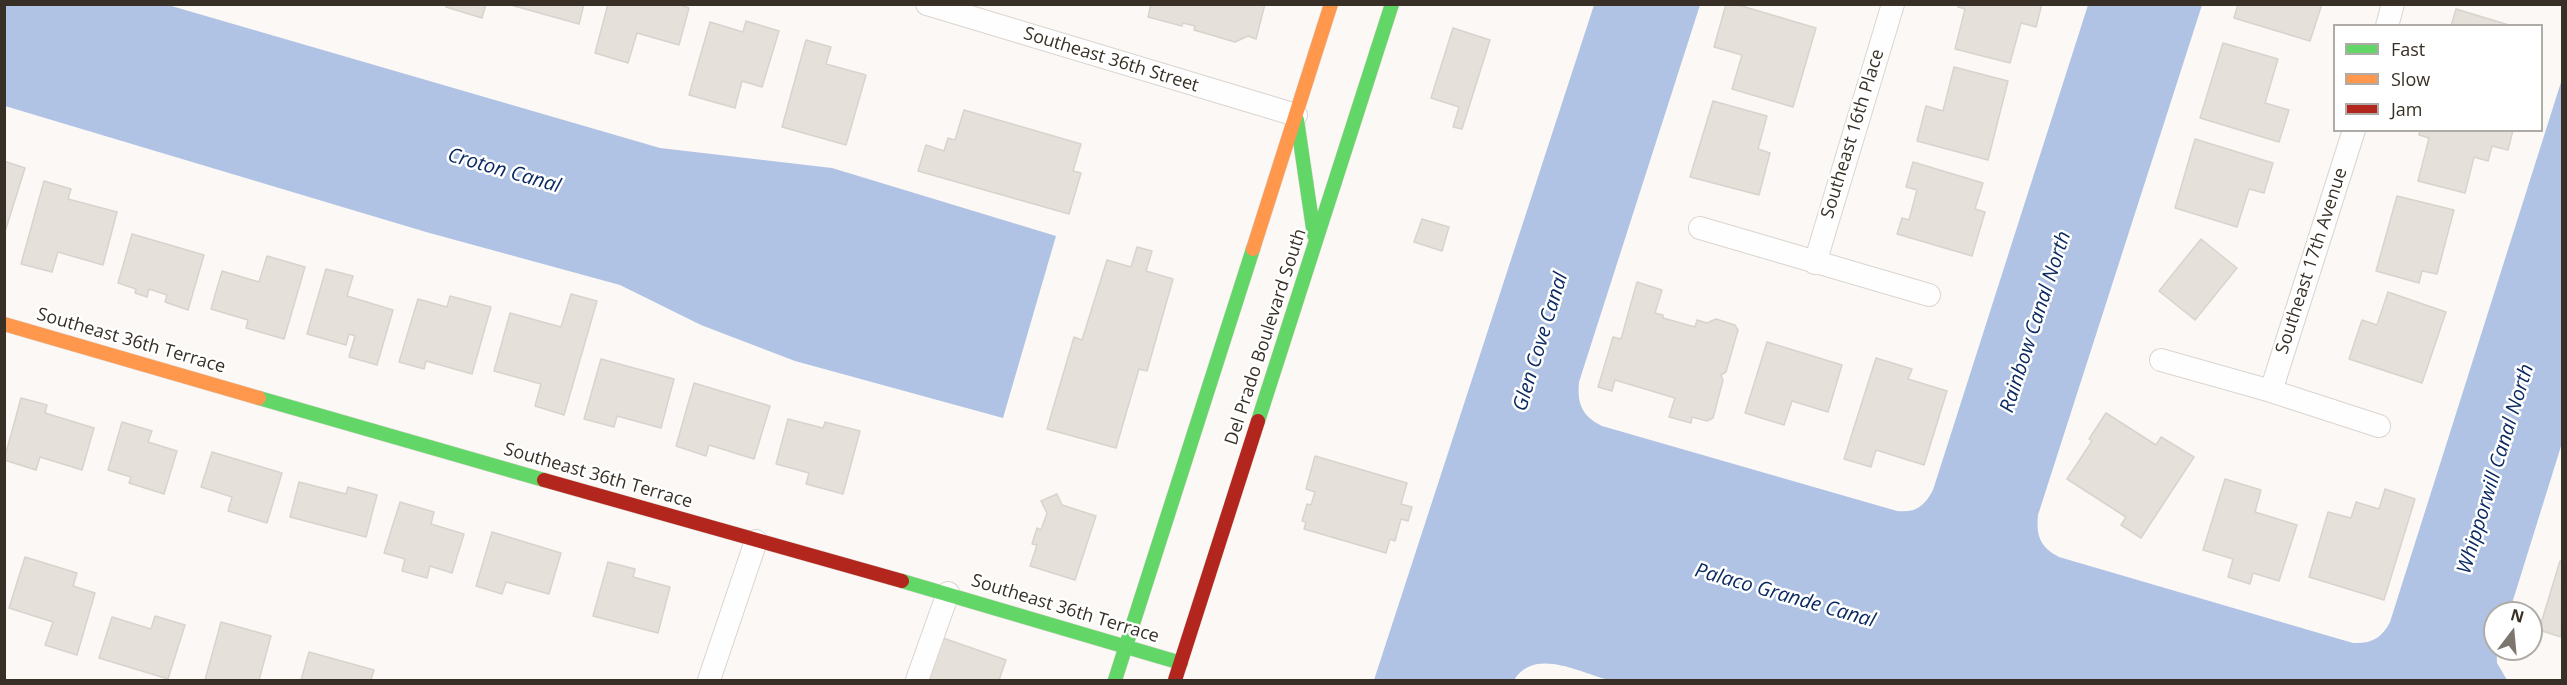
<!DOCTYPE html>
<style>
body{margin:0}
#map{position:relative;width:2567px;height:685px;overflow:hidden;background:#fbf8f5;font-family:"Open Sans",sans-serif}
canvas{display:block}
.frame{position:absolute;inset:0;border:6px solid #383026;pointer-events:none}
.legend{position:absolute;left:2333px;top:24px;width:210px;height:108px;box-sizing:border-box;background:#fff;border:2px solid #afaca8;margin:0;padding:8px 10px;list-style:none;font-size:18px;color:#383026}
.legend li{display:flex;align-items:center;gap:12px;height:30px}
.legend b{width:30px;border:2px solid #afaca8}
.north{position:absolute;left:2483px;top:601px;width:60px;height:60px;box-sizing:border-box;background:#fff;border:2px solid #afaca8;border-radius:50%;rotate:16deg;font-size:16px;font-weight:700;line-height:24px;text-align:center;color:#383026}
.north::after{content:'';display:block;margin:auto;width:21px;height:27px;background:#7c766e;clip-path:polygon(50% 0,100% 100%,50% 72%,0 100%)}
</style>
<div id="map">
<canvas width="2567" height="685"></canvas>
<div class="frame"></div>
<ul class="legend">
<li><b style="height:8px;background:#63d668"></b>Fast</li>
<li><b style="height:8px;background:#ff974d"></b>Slow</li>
<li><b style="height:8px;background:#b3261e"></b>Jam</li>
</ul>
<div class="north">N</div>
</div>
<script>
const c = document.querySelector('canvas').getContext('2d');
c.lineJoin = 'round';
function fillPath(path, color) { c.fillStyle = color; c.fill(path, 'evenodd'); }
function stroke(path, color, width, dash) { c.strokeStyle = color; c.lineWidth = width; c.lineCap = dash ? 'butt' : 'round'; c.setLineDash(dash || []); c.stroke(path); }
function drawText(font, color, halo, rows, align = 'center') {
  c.font = font + ' "Open Sans",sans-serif'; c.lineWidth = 5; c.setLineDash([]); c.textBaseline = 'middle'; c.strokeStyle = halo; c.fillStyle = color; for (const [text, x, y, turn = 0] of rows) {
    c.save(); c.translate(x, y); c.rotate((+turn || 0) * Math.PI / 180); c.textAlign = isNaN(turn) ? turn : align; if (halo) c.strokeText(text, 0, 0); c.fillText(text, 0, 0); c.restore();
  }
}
fillPath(new Path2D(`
 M4,5H168L660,148L832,168L1056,236L1003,418L795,361L701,325L620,285L426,232L5,106Z
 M1594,5H1700L1579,382C1577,404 1582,416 1602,426L1897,511C1915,513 1924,507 1933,490L2088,5H2202L2038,515C2036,536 2040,547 2059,557L2353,643C2371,644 2382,638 2390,622L2562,79V443L2509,613H2495L2497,663L2507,680H1609C1579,672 1534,647 1514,680H1374Z`), '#b0c3e4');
const building = new Path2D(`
 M447,4H486L482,18L446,7Z
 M507,4H584L579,24Z
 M608,4H677L689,8L679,45L637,33L628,63L595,53Z
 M1151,4H1265L1256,39L1248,36L1235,42L1194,30L1195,26L1183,23L1182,26L1148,17Z
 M1726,4H1735L1816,28L1793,107L1732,89L1742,55L1714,47Z
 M1959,4H2042L2036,27L2021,23L2010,63L1955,49L1965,9L1958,7Z
 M2238,4H2322L2310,41L2234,18Z
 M2456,9L2509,25L2508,26H2451Z
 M746,21L779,31L762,87L742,81L735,108L689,95L710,22L743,32Z
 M1453,28L1490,40L1462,129L1453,127L1459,107L1431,98Z
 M806,40L831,47L826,64L866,75L846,145L782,127Z
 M2223,43L2278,59L2265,103L2289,110L2279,142L2200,118Z
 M1954,67L2008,81L1988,160L1917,141L1926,106L1943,111Z
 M1713,101L1767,116L1758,149L1770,153L1759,195L1690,177Z
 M964,110L1081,144L1073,171L1081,173L1069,214L918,171L926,145L944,151L948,138L955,140Z
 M2420,130H2513L2508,150L2492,146L2488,161L2474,157L2465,193L2418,181L2429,138L2419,135Z
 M2195,139L2273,163L2264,193L2249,189L2237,227L2175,208Z
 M4,161L25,168L4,235Z
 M1913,162L1983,183L1975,209L1985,212L1972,256L1897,234L1902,218L1909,220L1917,190L1906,187Z
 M44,181L71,189L68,199L117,212L103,265L58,252L52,272L21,264Z
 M2397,196L2454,210L2437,274L2422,271L2419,283L2376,271Z
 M1422,219L1449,227L1442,251L1414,242Z
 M132,234L204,255L188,310L165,302L167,295L149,289L147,297L135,293L136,289L118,283Z
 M2201,239L2237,268L2195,320L2159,291Z
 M1137,247L1152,251L1146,271L1173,279L1147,371L1139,369L1116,448L1047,429L1074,337L1082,340L1107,260L1131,267Z
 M267,256L305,267L284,339L246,328L248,320L211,309L222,271L259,282Z
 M326,269L353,276L347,296L393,310L377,365L349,357L355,336L349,334L346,345L307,334Z
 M1637,282L1662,290L1655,313L1663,315V318L1695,327L1697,320L1707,323L1716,319L1735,325L1738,330L1726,372L1721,375L1723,380L1713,418L1707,421L1692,417L1691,423L1669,417L1675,398L1615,380L1612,391L1598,387L1613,337L1621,339Z
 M2388,292L2446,312L2422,383L2349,359L2362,320L2377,325Z
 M571,294L597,301L564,415L535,406L541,384L494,371L510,313L561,327Z
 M450,296L491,307L472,374L426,361L424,369L399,362L418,299L447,307Z
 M1767,342L1842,365L1828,412L1792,401L1784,425L1745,413Z
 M1876,358L1912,369L1908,379L1947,391L1924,465L1876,450L1871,467L1844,459Z
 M601,359L674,379L661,428L617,416L614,427L584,419Z
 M694,383L770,406L754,459L709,445L706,456L676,446Z
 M21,398L47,405L45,413L94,428L82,470L40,457L36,470L4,460Z
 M2106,413L2156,445L2161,437L2194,457L2141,538L2121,525L2126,517L2067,479L2092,441L2089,439Z
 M788,419L823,428L825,422L860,431L843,494L806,484L809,473L776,464Z
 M122,422L152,431L148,442L177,451L164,494L129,483L131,477L108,470Z
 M212,452L282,473L267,523L228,511L232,497L201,487Z
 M1315,456L1407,483L1401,504L1412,507L1408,521L1401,519L1395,541L1390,539L1386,553L1304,529L1306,522L1302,521L1307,504L1311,505L1315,492L1306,489Z
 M2225,479L2261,490L2255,512L2297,525L2279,581L2253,573L2250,584L2228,577L2233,559L2203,550Z
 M299,482L346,494L348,487L377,495L366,537L290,517Z
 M2385,489L2415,499L2384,600L2309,577L2328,512L2351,518L2356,502L2379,509Z
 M1057,494L1062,505L1096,516L1075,580L1030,566L1037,545L1032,544L1037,528L1041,530L1047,513L1041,501Z
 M400,502L434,512L431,524L464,534L452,573L430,566L427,578L402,571L405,559L384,553Z
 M492,532L561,553L549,594L506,582L502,594L476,586Z
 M25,557L77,573L73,586L95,593L77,655L45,645L53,622L9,608Z
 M2560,561L2562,562L2561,637L2539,630Z
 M608,562L635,569L633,577L670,587L658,633L593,616Z
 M155,616L185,625L168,679L99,658L112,617L151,629Z
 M221,622L271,636L259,680H205Z
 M943,638L1006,660L999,680H929Z
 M309,652L374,670L371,680H301Z`);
fillPath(building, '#e6e0da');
stroke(building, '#d9d3cd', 1.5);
const street = new Path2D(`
 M927,4L1296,115
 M2387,26L2393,4
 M1700,228L1929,295
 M1815,263L1893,4
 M2161,360L2271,391L2379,426
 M2271,391L2354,130
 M709,680L756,541
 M917,680L948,593`);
const fast = new Path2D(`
 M1297,120L1314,235
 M259,398L544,480
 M1258,421L1392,4
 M902,581L1181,663
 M1115,680L1253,249`);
const slow = new Path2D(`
 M1253,249L1331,4
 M4,324L259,398`);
const jam = new Path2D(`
 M544,480L902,581
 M1175,680L1258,421`);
stroke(street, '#dbd5cf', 24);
stroke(fast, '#dbd5cf', 15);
stroke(slow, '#dbd5cf', 15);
stroke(jam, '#dbd5cf', 15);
stroke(street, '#fefefe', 22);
stroke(fast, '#63d668', 14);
stroke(slow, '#ff974d', 14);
stroke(jam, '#b3261e', 14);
drawText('18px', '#383026', '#fff', [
 ["Southeast 36th Street",1111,60,17],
 ["Southeast 16th Place",1853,134,-73],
 ["Southeast 17th Avenue",2312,261,-72],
 ["Del Prado Boulevard South",1266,337,-72],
 ["Southeast 36th Terrace",131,341,16],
 ["Southeast 36th Terrace",598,476,16],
 ["Southeast 36th Terrace",1065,609,17]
]);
drawText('italic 20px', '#0b2a62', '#fff', [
 ["Croton Canal",504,171,16],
 ["Rainbow Canal North",2036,322,-72],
 ["Glen Cove Canal",1541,342,-73],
 ["Whipporwill Canal North",2496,469,-73],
 ["Palaco Grande Canal",1785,596,16]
]);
</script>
